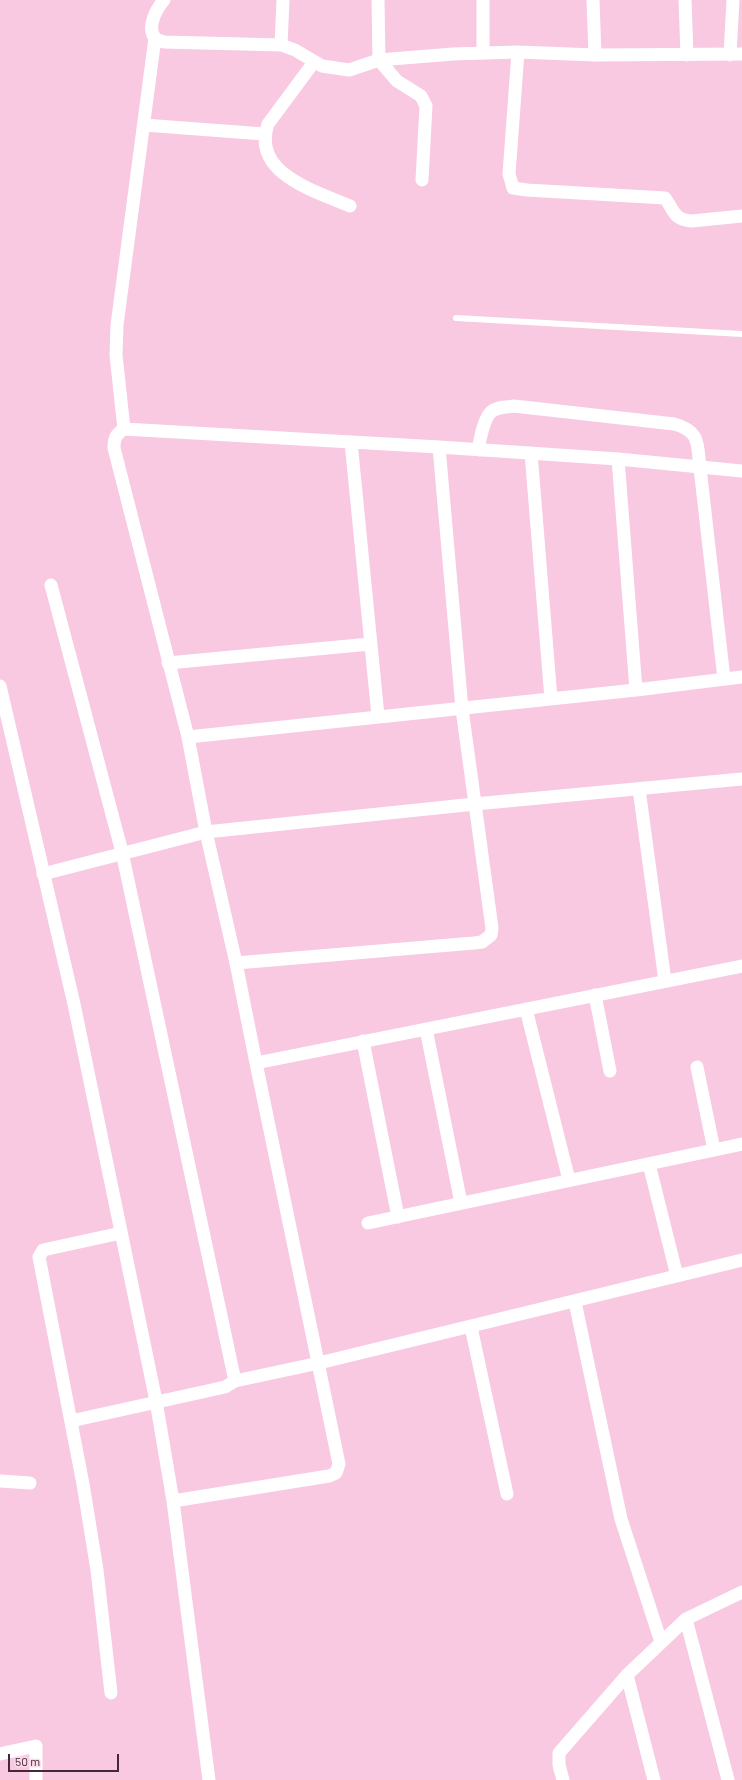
<!DOCTYPE html>
<style>
body{margin:0}
#map{position:relative;width:742px;height:1780px;overflow:hidden;background:#f8c9e0;font-family:Barlow,sans-serif}
canvas{display:block}
.scale{position:absolute;left:8px;top:1754px;width:111px;height:18px;box-sizing:border-box;border:2px solid #452737;border-top:0;padding-left:5px;font-size:12px;line-height:14px;white-space:nowrap;color:#452737;-webkit-text-stroke:3px #fcdbeb;paint-order:stroke}
</style>
<div id="map">
<canvas width="742" height="1780"></canvas>
<div class="scale">50 m</div>
</div>
<script>
const c = document.querySelector('canvas').getContext('2d');
c.lineJoin = 'round';
function stroke(path, color, width, dash) { c.strokeStyle = color; c.lineWidth = width; c.lineCap = dash ? 'butt' : 'round'; c.setLineDash(dash || []); c.stroke(path); }
stroke(new Path2D(`
 M456,318L742,334`), '#fff', 6);
stroke(new Path2D(`
 M164,0C157,8 146,27 155,38C157,40 162,41 164,42L281,45L295,50L322,66L349,70L379,60L453,54L518,52L595,55L742,54
 M378,0L379,60L397,81L421,96L426,106L422,180
 M483,0V53
 M593,0L595,55
 M685,0L687,55
 M281,45L283,0
 M518,52L509,174L513,188L527,190L665,198C675,212 673,219 692,221L742,216
 M730,55L733,0
 M314,62L268,124C251,174 316,191 350,206
 M144,125L264,134
 M124,429L116,355L117,325L155,38
 M351,442L378,716
 M478,450C480,440 483,421 490,413C495,407 506,407 514,406L674,424C701,431 697,445 700,468L724,679
 M531,453L551,699
 M618,459L636,690
 M51,585L122,852L235,1381
 M168,663L370,644
 M0,686L74,1004L156,1401L173,1501L209,1780
 M188,737L636,690L742,677
 M639,789L665,981
 M43,874L206,832L475,804L742,779
 M236,963L474,943L482,942L491,935L492,928L462,709L439,447
 M595,995L610,1071
 M526,1009L569,1180
 M426,1029L461,1203
 M363,1041L398,1217
 M256,1063L742,966
 M697,1067L714,1150
 M649,1164L677,1276
 M368,1223L742,1144
 M575,1302L621,1519L661,1642
 M471,1327L507,1494
 M71,1421L225,1387L235,1381L319,1363L742,1260
 M0,1481L30,1483
 M173,1501L329,1476L336,1473L339,1464L256,1063L236,963L206,832L188,737L114,448C114,438 116,434 124,429L439,447L618,459L742,471
 M686,1619L728,1780
 M627,1675L654,1780
 M111,1693L97,1570L83,1484L39,1257L43,1250L121,1233
 M0,1754L36,1746V1780
 M563,1780L559,1765V1753L627,1675L686,1619L742,1592`), '#fff', 13);
</script>
